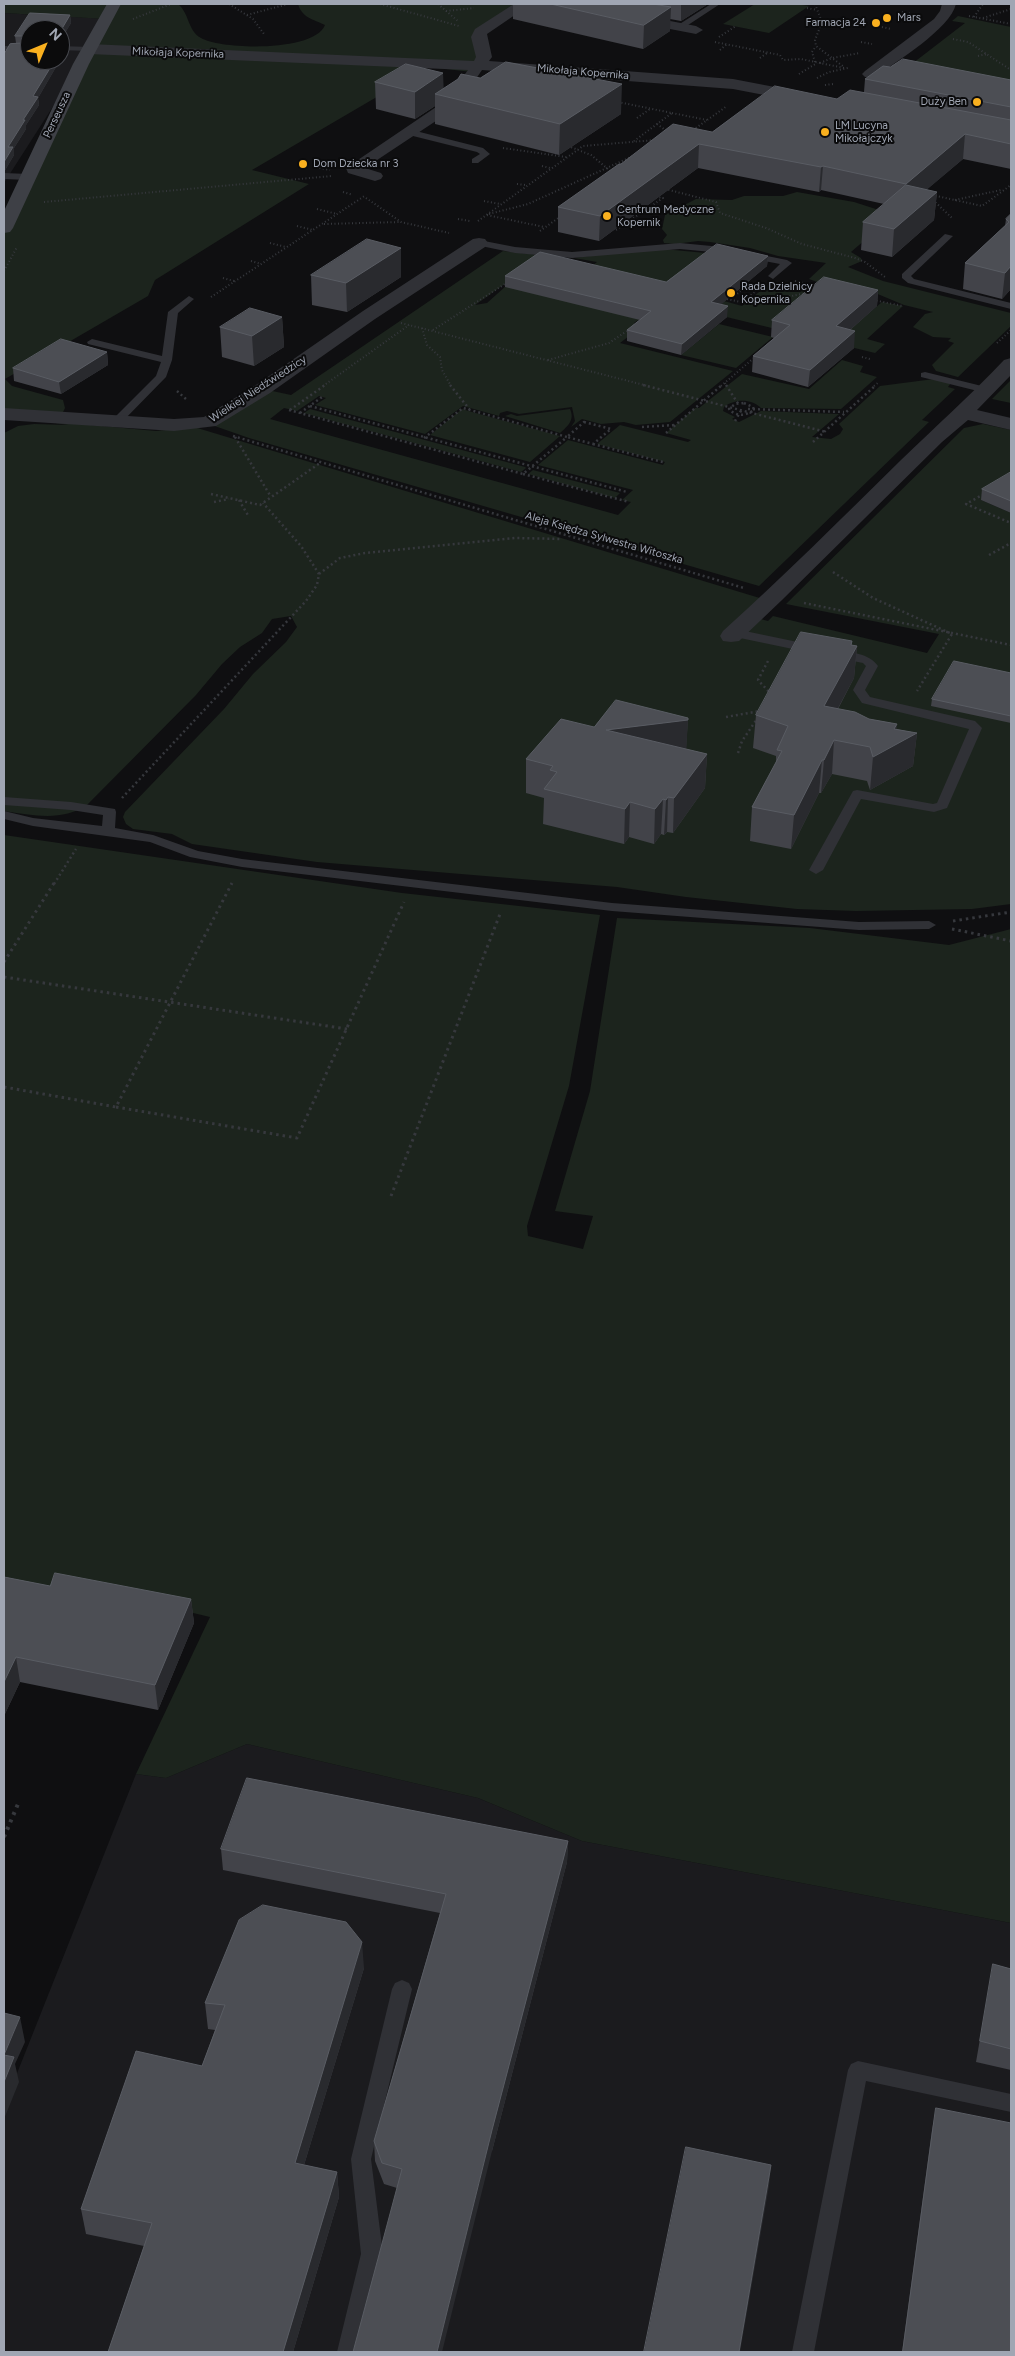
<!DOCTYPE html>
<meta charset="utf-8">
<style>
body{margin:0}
#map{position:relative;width:1015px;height:2356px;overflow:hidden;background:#0f0f11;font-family:Figtree,sans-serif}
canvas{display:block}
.frame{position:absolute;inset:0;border:5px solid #a0a6b3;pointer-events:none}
.north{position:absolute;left:20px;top:20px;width:50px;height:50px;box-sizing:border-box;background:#0b0b0c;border:1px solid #47494f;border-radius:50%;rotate:45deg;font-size:14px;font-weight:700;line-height:20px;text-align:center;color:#a0a6b3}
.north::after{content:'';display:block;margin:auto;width:18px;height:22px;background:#f9b01f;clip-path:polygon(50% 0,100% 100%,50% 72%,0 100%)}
</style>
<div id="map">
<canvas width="1015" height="2356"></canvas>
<div class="frame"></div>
<div class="north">N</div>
</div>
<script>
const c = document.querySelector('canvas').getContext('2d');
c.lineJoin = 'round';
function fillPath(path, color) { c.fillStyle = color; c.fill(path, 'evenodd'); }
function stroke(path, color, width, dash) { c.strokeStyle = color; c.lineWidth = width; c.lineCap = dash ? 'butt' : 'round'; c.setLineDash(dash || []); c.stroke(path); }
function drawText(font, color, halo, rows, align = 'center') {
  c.font = font + ' Figtree,sans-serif'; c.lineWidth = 4; c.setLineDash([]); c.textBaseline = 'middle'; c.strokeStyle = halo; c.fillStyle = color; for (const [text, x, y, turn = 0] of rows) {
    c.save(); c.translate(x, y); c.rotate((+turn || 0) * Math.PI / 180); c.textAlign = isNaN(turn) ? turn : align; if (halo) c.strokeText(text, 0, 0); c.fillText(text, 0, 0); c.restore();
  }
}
fillPath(new Path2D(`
 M4,13L109,19L4,183ZM30,30H60V60H30Z
 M247,1744L478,1798L582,1841L1011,1923V2352H4V2106L136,1774L166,1778Z`), '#1b1b1e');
fillPath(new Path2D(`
 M4,4H178C190,14 187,30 201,38C222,50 315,52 325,25C313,19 302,18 298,4H524L480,32L484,57L472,72L428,67L252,170L309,184L155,280L148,296L5,379L12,386L63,400L65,408L58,422L156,431L194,427L763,599L746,615L768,621L773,616L927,653L939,634L786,604L964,428L983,424L1011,430V483L981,500L1011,513V904L972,909L856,911L797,909L686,897L617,887L317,862L192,844L172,834L133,829L126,824L123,817L125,812L224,709L253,674L286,642L297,627L291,616L272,619L262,633L240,647L222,664L196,695L87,805C62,822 32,815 4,811V433L18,426L34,424L68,425L4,415V228L105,19L4,13Z
 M755,4H796L809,6L769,33L723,24Z
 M958,16L1011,27V101L904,70L965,23L952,21Z
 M797,192L854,202L882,211L866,239L851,252L861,258L862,261L848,267L883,281L1011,313V326L958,377L936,371L932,365L954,343L948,341L951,338L933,337L913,327L925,314L933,312L904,305L868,290L828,286L809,279L826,263L778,256L750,248L710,242L698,241L675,244L664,243L663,240L667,235L662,229L665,215L696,199L732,200L744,196H783Z
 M653,248L716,254L657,300L584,273L597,262L574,258Z
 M503,251L539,255L540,259L475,305L487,303L506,286L658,306L634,323L638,329L620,343L733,371L670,422L636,425L624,422L601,424L582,419L571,427L575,421L572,407L519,414L507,411L500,413L499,416L463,406L425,434L315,405L326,398L319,396L297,411L284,408L270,419L618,515L631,502L622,500L633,490L538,465L568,440L663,465L665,462L597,444L620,425L688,442L691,440L666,433L695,408H699L742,374L809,389L842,360L863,366L860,372L877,377L841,409L761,408C751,398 734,399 724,407L723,411L735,417L732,419L739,422L761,411L839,414L812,437L831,439L840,434L843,429L839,424L880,386L934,379L951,383L948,387L955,389L922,420L929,422L759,586L249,438L206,423L263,389L291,395Z
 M770,283L820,295L780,330L710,313L724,301L742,306Z
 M882,302L903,306L867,339L885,344L875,353L834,343Z
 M719,324L773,337L736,368L681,355Z
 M1011,380V403L992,399Z
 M310,409L525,467L526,468L521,472L304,413Z
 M462,409L472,412L560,436L530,462L430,435Z
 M570,409C575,420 568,426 560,433L505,416L511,414L517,416Z
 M533,470L620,493L615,498L528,474Z
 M4,835L402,893L600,915L569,1086L527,1226L528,1236L583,1249L593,1216L555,1211L590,1091L617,918L810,928L949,945L1011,929V1923L582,1841L478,1798L247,1744L166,1778L136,1774L210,1617L189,1612L4,1583Z`), '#1c241d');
stroke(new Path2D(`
 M229,4L253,19L264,34
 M380,4L459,26
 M438,4L459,22
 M815,4L822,22L815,40L816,46L844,67
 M807,8L817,10
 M446,11L474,8
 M902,12L911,14
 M247,15L288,4
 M969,16L1011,24
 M974,17L983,4
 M983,18L1011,9
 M133,19L171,4
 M882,27L891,29
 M719,37L736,26
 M953,39L968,42L1011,70
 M715,42L780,55L783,60L801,59L844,68
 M861,42L872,44
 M720,50L727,44
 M978,56L987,54
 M760,58L767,53
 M815,62L812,52L816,46
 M820,63L832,58L860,53
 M799,74L817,63
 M817,78L829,72L848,68
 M825,85L834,84
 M618,102L672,113L634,141
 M672,113L707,120
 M637,118L650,109
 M657,124L668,132
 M693,130L727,106
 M568,146L591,155L608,169
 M503,148L566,157
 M542,166L550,168
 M316,167L330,170
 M517,184L526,185
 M665,189L716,202L720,213L766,228L802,244L855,258L865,262L885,277
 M343,192L353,195
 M932,195L982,206L1011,185
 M366,198L401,222L449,233
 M933,200L952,218
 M955,200L1001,190
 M484,201L500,204
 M44,202L332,176
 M317,209L337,214
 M489,214L528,204L633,156
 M487,215L544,227
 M458,219L470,221
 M478,221L583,146L655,140
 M324,224L400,222
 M297,226L313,230
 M616,230L663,198L656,197
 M540,231L561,216
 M270,243L286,247
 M251,261L261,264
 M4,271L17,247
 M223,278L234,281
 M795,281L816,286
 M734,293L737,294L744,288L756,291
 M211,297L366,195
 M727,299L750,304L807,293
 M873,300L903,306
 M743,302L759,288
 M401,323L648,386
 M422,328L427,345L440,357L442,370L451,386
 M433,330L508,282
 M997,343L1011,330
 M862,357L870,359
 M548,360L609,343L630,329
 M725,383L727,386
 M323,386L409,325
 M721,386L755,357
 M874,386L879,382`), '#36383d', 2, [1, 2.5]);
stroke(new Path2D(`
 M450,385L470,410
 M643,385L826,432
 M726,385L739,405
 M177,391L187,400
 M744,403L753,407L754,410C746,416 736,417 729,409L735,404Z
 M310,406L627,492
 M748,409L844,412
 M289,410L523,474L567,437
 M290,410L325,385
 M300,413L322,397
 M735,421L742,409
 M584,422L611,429L593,444L567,437Z
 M642,427L674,425
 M666,433L722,385
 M233,436L744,588
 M235,437L271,497
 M424,438L463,408L567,437
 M813,442L876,385
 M593,444L663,462
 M523,474L629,502
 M211,494L260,505L320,463
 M984,494L966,504L1011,523
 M239,500L249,517
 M214,502L229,499
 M989,555L1011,543
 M833,572L873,598L952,634L917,691
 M319,574L340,558L365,553L515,538L562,539
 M804,603L1011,645
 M768,661L758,680L771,694
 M726,717L760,711
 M738,753L742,741L757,719
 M122,798L306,601L317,585L319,574L301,546L263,503
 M54,884L76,849`), '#36383d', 2.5, [2, 3]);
stroke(new Path2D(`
 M953,921L1011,912
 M952,929L1011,941
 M4,962L54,883
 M4,977L347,1029
 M4,1087L116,1107L232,883
 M116,1107L297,1138L404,902
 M391,1196L500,914`), '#36383d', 3, [2.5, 4]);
stroke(new Path2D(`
 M4,1837L18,1804`), '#36383d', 4, [3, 5]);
fillPath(new Path2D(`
 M711,4H720L682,29L675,27Z
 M4,46H30V50H4Z
 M60,46L89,47L93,49L89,51L60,50Z
 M408,129L483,148L490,154L478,163H472V159L480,154L477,152L405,134L404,132Z
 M4,173L28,174L33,177L28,180L4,179Z
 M945,234L953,236L911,276L914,279L1011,303V309L908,283L902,278V274Z
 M479,240L515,247L572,252L680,243L722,247L787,260L792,263L773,279L768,276L780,264L722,253L680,249L572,258L515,253L476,245L474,243Z
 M189,296L194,299L178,313L172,360L166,377L121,423H113V419L156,376L161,362L88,344L87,342L92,339L162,356L168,312Z
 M925,372L990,388L991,390L986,393L921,377V373Z
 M740,630L812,645L818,649L812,653L740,638L731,640L725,636L727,634Z
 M837,650C852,653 869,653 878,666L865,690L870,697L975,721L982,728L947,808L934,812L861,799L823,870L816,874L809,870L853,791L857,790L933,804L937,803L969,729L862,703L853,690L866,666L863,663L833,657L831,654L833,651Z
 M4,797L71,802L115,809L116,812L115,828L153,835L198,851L242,859L612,903L859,922L929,921L936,925L929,929L859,930L612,911L242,867L190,857L150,842L33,826L4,819V811L33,818L102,826L103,815L71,810L4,805Z
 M402,1980L409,1983L412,1989L371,2159L383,2254L359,2352H337L361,2254L351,2159L392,1989L395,1983Z
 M858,2061L1011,2094V2112L866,2081L814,2352H792L848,2070L851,2064Z`), '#303136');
fillPath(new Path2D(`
 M514,4H531L487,34L492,57L489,61L733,79L806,93L812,95L814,98L812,101L806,103L733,89L482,70L457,107L365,168L381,173L383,176L381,179L375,181L348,173L346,168L445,101L468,70L89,54L81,49L89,44L474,61L476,57L471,37L475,29Z
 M554,4H583L696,26L703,30L696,34L561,8L556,7Z
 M942,4H956C950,29 897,61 875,77H865L862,74L865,71L934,19L940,11Z
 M479,238L485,239L488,243L485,247L375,319L270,393L216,426L174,431L4,420V408L174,419L204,417L256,385L363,311L473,239Z
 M1011,358V375L977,410L1011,418V430L968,420L942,442L782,600L739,641L731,642L723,641L720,636L723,631C784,576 842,518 901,460C935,427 971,395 1004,360Z`), '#303136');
fillPath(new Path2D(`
 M107,4H121L89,64L13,228L10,232L4,233V211L73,64Z`), '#3e4046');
fillPath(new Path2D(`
 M513,4H708L681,21L670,19V31L643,49L513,19Z
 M30,13L70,15L71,23L60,41V30H30V60H56V67L38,98L39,105L26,125V129L14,148V155L4,172V54L10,44L16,43L15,36Z
 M890,67L1011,80V169L963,159L926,190L937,192L934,220L892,257L861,250L863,222L884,204L821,190L819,192L698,168L599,241L558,232V207L621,164L712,132L864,92L865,79Z
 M375,82L444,88L621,114L559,155L435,124V106L415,119L376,109Z
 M1011,214V289L1002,299L963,289L965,263L1005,226L1006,219Z
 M401,248V277L347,312L312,305L311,275Z
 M768,256L767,266L721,304L727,317L681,355L627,341V330L640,320L505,287V276L666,282Z
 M878,290L877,306L850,330L854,348L808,387L752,372L753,356L774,338L771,337L772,320Z
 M282,317L284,347L254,366L222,357L220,327Z
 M107,352L108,365L61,394L14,381L13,368Z
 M1011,472V513L981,500L982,489Z
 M852,641L851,645L857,646L854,678L838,709L869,719L897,724L896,729L917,733L913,766L870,790L867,781L832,774L821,793H819L791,849L750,841L752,807L776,763V756L753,748L756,715Z
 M1011,673V723L931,706L932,699Z
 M688,718L686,749L707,754L705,788L673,833L667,832L664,835L661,834L654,844L629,837L624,844L543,824L544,798L526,793V759L594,727Z
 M4,1577L50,1586L191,1599L194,1623L158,1710L20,1682L4,1716Z
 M568,1841L567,1862L492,2151L397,2188L384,2184L375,2161L374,2141L440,1913L223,1870L221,1849Z
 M993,1964L1011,1969V2070L976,2062Z
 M364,1968L304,2165L337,2172L339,2197L293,2352H108L144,2246L86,2234L81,2209L202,2066L215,2030L208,2029L205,2003Z
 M936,2108L1011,2352H902L932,2130Z`), '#424349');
fillPath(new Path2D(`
 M681,4H708L681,21Z
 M671,7L670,31L643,49L644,25Z
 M70,15L71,23L60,41V32Z
 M55,60H56V67L38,98L39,105L26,125V129L14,148V155L4,172V162L8,147L23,120L33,96Z
 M443,73L444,96L435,94V106L415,119V92Z
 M622,84L621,114L559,155L560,124Z
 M965,134L963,159L904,209L906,184Z
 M699,144L698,168L599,241L600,216Z
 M823,166L821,190L819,192L821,167Z
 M937,192L934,220L892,257L894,229Z
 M401,248V277L347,312L346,283Z
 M768,256L767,266L711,313V302Z
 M1011,266V289L1002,299L1005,273Z
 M878,290L877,306L835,343L836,326Z
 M728,306L727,317L681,355L682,344Z
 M282,317L284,347L254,366L252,336Z
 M855,331L854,348L808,387L810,370Z
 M107,352L108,365L61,394L59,382Z
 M852,641L850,658L857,646L854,678L821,740L824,706L851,645Z
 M688,720L686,754L606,730Z
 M897,724L895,745L917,733L913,766L870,790L873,757L894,729Z
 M834,740L832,774L821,793L824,760Z
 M707,754L705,788L673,833L674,798Z
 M822,760L819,793L791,849L794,815Z
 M668,797L667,832L664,835L666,800Z
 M663,799L661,834L654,844L655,809Z
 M630,802L629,837L624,844L625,809Z
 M191,1599L194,1623L158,1710L155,1685Z
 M16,1657L20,1682L4,1716V1682Z
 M568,1841L567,1862L492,2151L442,2352H437L492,2130Z
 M362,1942L364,1968L297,2188L295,2163Z
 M20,2017L25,2042L15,2064L19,2082L4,2119V2055Z
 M771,2165L769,2186L740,2352H739Z
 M337,2172L339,2197L293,2352H283Z`), '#292a2e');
const building = new Path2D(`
 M551,4H653L671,7L644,25Z
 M30,13L70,15L60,32V30H30V36H15Z
 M30,43V60H55L33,96L38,97L23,120H25L8,147H13L4,162V54L10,44Z
 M903,59L1011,80V107L865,79L883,66L890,67Z
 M506,62L622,84L560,124L435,94L458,79L461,74L480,78Z
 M406,64L443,73L415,92L375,82Z
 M775,86L837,99L850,90L1011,120V144L965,134L906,184L823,166L821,167L699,144L600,216L558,207L619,164H621L673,124L712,132Z
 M906,185L937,192L894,229L863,222Z
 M1011,214V266L1005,273L965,263L1009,222L1006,219Z
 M367,239L401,248L346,283L311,275Z
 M717,244L768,256L711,302L728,306L682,344L627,330L651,311L505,276L540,252L666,282Z
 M824,277L878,290L836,326L855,331L810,370L753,356L790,325L772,320Z
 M250,308L282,317L252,336L220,327Z
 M61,339L107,352L59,382L13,368Z
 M1011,472V501L982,489Z
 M801,632L852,641L851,645L857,646L824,706L855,712L869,719L897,724L894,729L917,733L873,757L870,747L834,740L824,760H822L794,815L752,807L782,751L777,750L788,726L756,715Z
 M954,661L1011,673V716L932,699Z
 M616,700L688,718V720L606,730L707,754L674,798L668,797L666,800L663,799L655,809L630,802L625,809L544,789L557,772L550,770L553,766L526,759L561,719L594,727Z
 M55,1573L191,1599L155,1685L16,1657L4,1682V1577L50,1586Z
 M247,1778L568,1841L492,2130L437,2352H353L402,2169L382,2163L374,2141L446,1894L221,1849Z
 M263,1905L346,1922L362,1942L295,2163L337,2172L283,2352H108L152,2223L81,2209L136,2051L202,2066L225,2005L205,2003L239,1920Z
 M993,1964L1011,1969V2049L980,2041Z
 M4,2013L20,2017L4,2055L14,2057L4,2082Z
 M936,2108L1011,2123V2352H903Z
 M686,2147L771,2165L739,2352H644Z`);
fillPath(building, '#4c4e54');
stroke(building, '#595c63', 1);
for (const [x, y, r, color] of [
 [887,18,5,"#f9b01f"],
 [876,23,5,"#f9b01f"],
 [977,102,5,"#f9b01f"],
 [825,132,5,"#f9b01f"],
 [303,164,5,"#f9b01f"],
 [607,216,5,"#f9b01f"],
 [731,293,5,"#f9b01f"]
]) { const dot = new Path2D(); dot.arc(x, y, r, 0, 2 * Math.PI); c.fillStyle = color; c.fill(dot); stroke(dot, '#0b0b0c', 2); }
drawText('11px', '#a0a6b3', '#0b0b0c', [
 ["Mars",897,18],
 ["Farmacja 24",866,23,"right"],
 ["Duży Ben",967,102,"right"],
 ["LM Lucyna",835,126],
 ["Mikołajczyk",835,139],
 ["Dom Dziecka nr 3",313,164],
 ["Centrum Medyczne",617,210],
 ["Kopernik",617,223],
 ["Rada Dzielnicy",741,287],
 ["Kopernika",741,300]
], 'left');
drawText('11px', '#a0a6b3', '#0b0b0c', [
 ["Mikołaja Kopernika",178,53,2],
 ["Mikołaja Kopernika",583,72,5],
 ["Perseusza",57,115,-65],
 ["Wielkiej Niedźwiedzicy",258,389,-33],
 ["Aleja Księdza Sylwestra Witoszka",604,538,16]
]);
</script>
